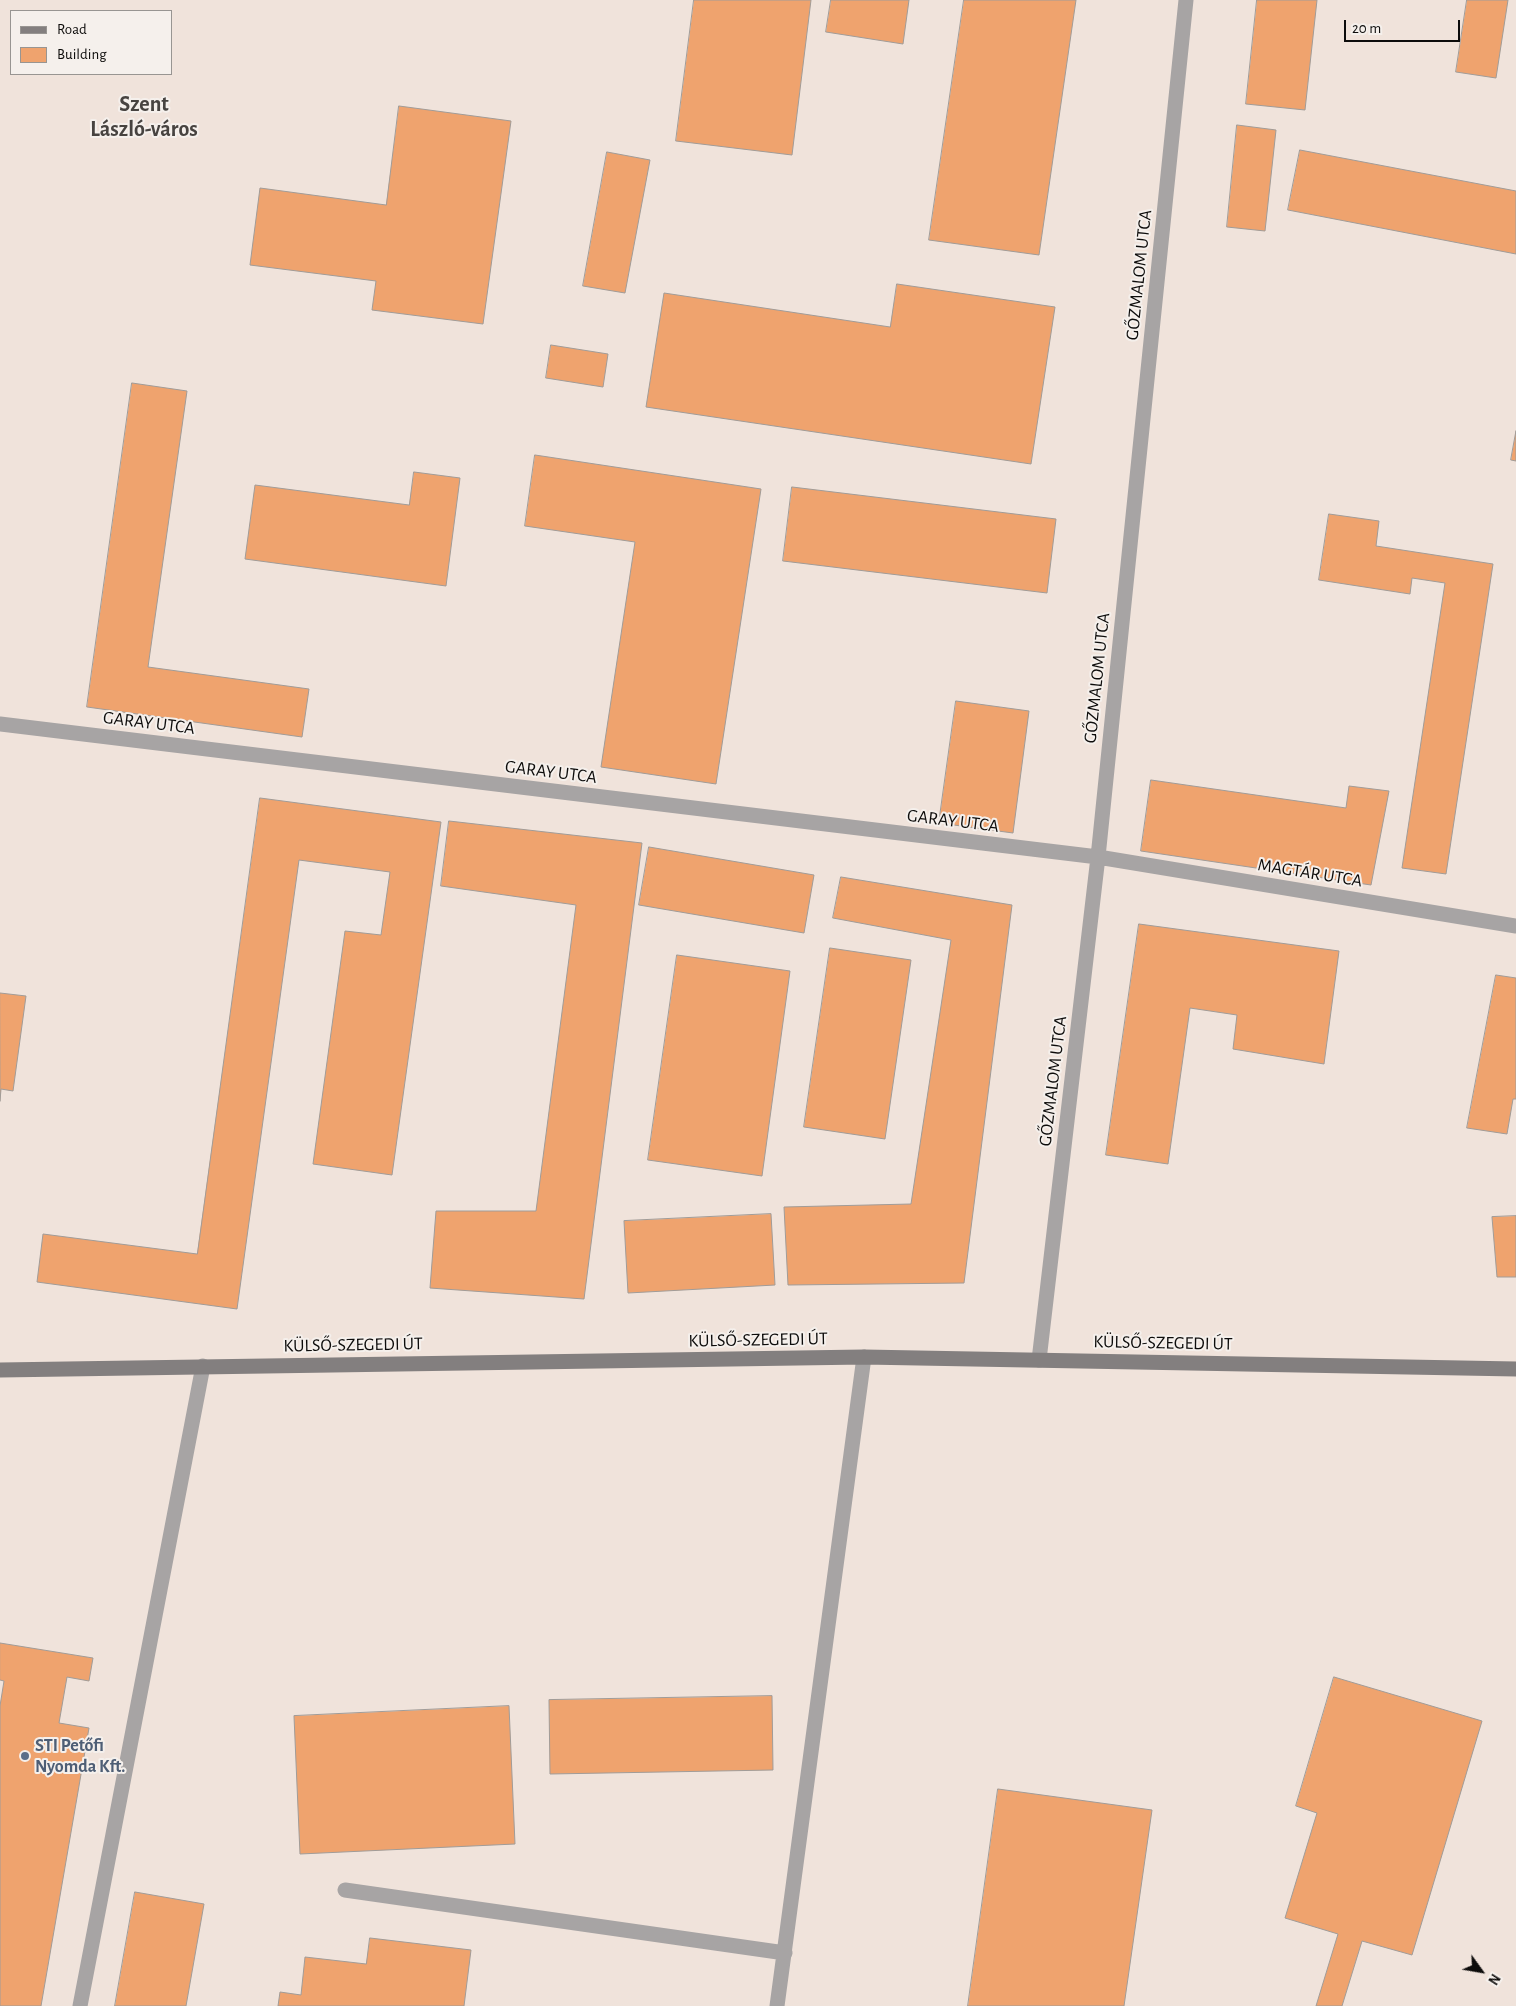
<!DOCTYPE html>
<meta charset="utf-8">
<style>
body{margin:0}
#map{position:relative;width:1516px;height:2006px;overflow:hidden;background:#f5f0ec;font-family:"Alegreya Sans",sans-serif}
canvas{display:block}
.legend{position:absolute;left:10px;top:10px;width:162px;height:65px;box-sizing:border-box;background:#f5f0ec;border:1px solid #989592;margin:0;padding:6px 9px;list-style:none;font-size:15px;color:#0d0c0b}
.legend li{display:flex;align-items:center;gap:10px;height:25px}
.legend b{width:25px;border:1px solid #989592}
.north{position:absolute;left:1456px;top:1946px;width:50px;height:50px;-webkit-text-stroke:4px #f5f0ec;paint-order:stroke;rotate:122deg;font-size:14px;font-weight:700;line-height:20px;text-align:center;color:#0d0c0b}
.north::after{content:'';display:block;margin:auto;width:18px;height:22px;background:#0d0c0b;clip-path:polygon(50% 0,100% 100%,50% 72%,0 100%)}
.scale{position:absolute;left:1344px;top:20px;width:116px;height:22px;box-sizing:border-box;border:2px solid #0d0c0b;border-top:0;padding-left:6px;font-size:15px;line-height:18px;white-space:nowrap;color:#0d0c0b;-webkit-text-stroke:4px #f5f0ec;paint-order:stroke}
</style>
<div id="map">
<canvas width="1516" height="2006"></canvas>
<ul class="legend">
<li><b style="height:6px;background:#837f7f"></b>Road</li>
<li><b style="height:14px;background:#efa36e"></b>Building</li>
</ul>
<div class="north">N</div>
<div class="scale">20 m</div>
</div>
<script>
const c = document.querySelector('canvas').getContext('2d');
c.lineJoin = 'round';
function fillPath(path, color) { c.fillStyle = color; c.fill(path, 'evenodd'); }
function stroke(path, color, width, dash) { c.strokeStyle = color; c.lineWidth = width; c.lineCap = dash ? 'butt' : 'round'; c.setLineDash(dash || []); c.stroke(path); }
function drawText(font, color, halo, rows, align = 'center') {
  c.font = font + ' "Alegreya Sans",sans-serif'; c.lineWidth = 4; c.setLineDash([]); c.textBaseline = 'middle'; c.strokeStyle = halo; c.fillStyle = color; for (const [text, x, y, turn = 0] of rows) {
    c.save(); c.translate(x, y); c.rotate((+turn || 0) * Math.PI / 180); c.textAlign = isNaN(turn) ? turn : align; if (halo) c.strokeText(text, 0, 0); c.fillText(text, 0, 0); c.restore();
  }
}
fillPath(new Path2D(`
 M0,0H1516V2006H0ZM11,11H171V74H11Z`), '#f0e3db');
const building = new Path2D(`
 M694,0H811L792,155L676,141Z
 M831,0H909L903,44L826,32Z
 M964,0H1076L1039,255L929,240Z
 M1257,0H1317L1305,110L1246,104Z
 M1467,0H1508L1496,78L1456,72Z
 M399,106L511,121L483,324L372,310L376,281L250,265L260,188L386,205Z
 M1237,125L1276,130L1265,231L1227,227Z
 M1300,150L1516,191V254L1288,210Z
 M607,152L650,160L625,293L583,286Z
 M897,284L1055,307L1031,464L646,407L664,293L890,327Z
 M551,345L608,354L603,387L546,378Z
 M132,383L187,391L148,667L309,689L302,737L87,707Z
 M1516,431V461L1511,460Z
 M535,455L761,489L716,784L601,767L635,542L525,526Z
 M414,472L460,478L446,586L245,559L255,485L409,505Z
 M792,487L1056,519L1047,593L783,561Z
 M1329,514L1379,521L1376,546L1493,564L1446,874L1402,868L1445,583L1412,578L1410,594L1319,580Z
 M956,701L1029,711L1013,833L939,823Z
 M1151,780L1346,808L1349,786L1389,791L1371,885L1141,851Z
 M260,798L441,822L392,1175L313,1164L345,931L381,935L390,872L299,860L237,1309L37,1282L43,1234L197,1254Z
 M449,821L642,843L584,1299L430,1288L436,1211H536L576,905L441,886Z
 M649,847L814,875L804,933L639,905Z
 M841,877L1012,905L964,1283L788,1285L784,1207L911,1204L951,940L833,918Z
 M1139,924L1339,951L1324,1064L1233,1049L1237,1015L1190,1008L1168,1164L1106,1155Z
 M830,948L911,960L885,1139L804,1127Z
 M677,955L790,971L762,1176L648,1160Z
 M1496,975L1516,978V1099H1513L1507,1134L1467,1128Z
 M0,993L26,996L13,1091L1,1089L0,1101Z
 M771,1214L775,1285L628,1293L624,1221Z
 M1516,1216V1277H1497L1492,1217Z
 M0,1643L93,1658L89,1681L67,1677L59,1723L89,1728L41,2006H0V1706L4,1681L0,1680Z
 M1334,1677L1482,1721L1412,1955L1362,1941L1342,2006H1316L1338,1934L1285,1918L1317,1813L1296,1806Z
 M772,1696L773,1770L550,1774L549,1700Z
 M509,1706L515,1844L300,1854L294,1716Z
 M998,1789L1152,1810L1124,2006H968Z
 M135,1892L204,1904L186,2006H115Z
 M370,1938L471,1950L464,2006H278L280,1992L301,1995L305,1957L366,1964Z`);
fillPath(building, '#efa36e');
stroke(building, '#a19c98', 1);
stroke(new Path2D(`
 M345,1890L785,1953
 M80,2006L203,1366
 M777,2006L864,1357`), '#a7a4a4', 15);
stroke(new Path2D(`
 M0,724L1098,857L1516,926
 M1039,1360L1098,857L1186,0`), '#a7a4a4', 15);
stroke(new Path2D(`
 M0,1370L864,1357L1516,1369`), '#837f7f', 15);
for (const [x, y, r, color] of [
 [25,1756,5,"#5c6f8a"]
]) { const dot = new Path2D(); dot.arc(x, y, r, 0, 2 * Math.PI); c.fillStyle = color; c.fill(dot); stroke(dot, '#f5f0ec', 2); }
drawText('18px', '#0d0c0b', '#f5f0ec', [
 ["GŐZMALOM UTCA",1139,275,-84],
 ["GŐZMALOM UTCA",1097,678,-84],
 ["GARAY UTCA",149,723,7],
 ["GARAY UTCA",551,772,7],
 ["GARAY UTCA",953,821,7],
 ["MAGTÁR UTCA",1310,873,9],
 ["GŐZMALOM UTCA",1053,1081,-83],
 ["KÜLSŐ-SZEGEDI ÚT",758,1340,-1],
 ["KÜLSŐ-SZEGEDI ÚT",1163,1343,1],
 ["KÜLSŐ-SZEGEDI ÚT",353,1345,-1]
]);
drawText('bold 18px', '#4e5e75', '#f5f0ec', [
 ["STI Petőfi",35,1746],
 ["Nyomda Kft.",35,1767]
], 'left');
drawText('bold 22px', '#474340', '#f5f0ec', [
 ["Szent",144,104],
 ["László-város",144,129]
]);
</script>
